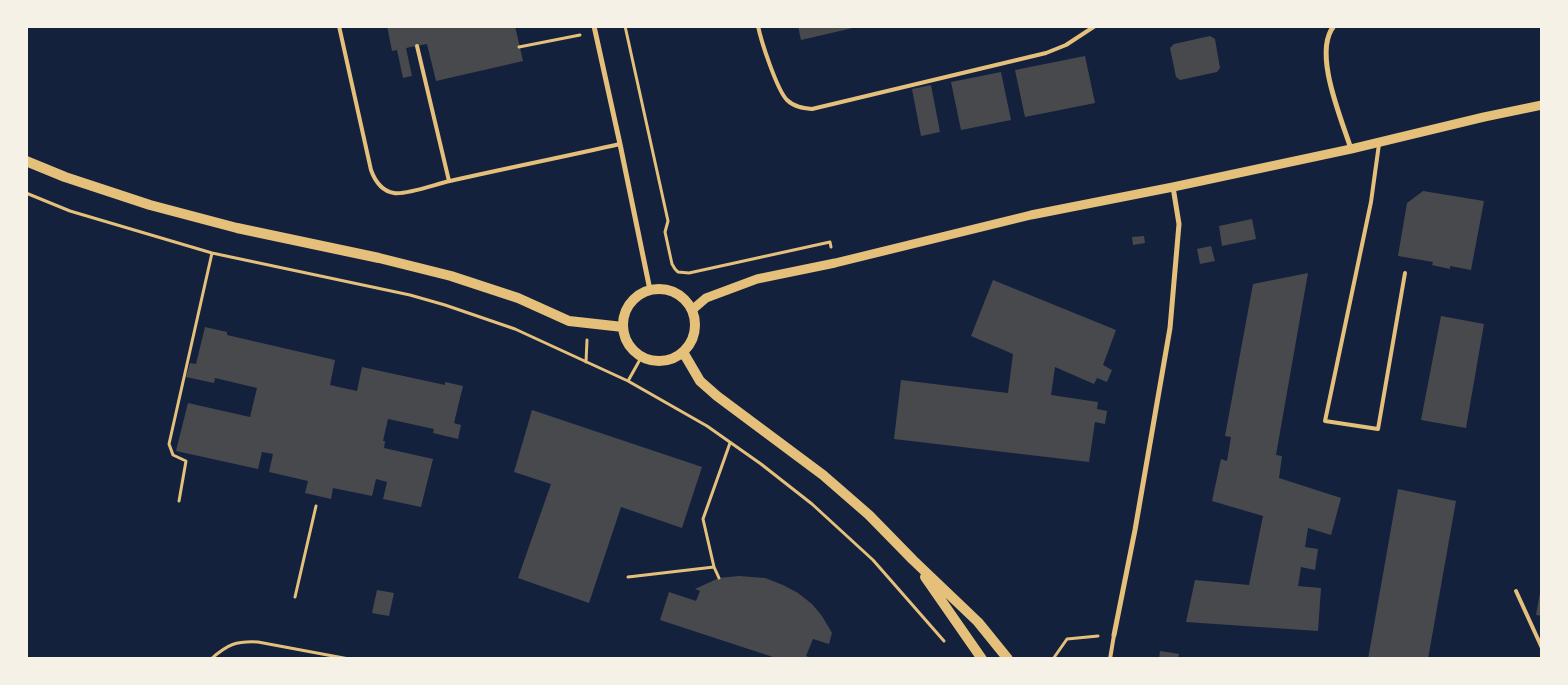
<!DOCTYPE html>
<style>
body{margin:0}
#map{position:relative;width:1568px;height:685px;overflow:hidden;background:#14213d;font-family:"Alegreya Sans",sans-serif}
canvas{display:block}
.frame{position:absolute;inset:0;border:28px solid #f6f1e7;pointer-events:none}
</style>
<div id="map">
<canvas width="1568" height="685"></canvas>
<div class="frame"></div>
</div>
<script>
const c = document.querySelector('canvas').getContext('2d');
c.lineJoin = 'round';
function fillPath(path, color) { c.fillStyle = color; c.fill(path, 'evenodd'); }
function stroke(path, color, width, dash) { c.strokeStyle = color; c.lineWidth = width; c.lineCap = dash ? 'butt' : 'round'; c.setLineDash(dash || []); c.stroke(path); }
fillPath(new Path2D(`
 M387,26H515L523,61L436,81L427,44L406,48L412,76L403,78L397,50L392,51Z
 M798,26H857V27L801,40Z
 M1210,36L1215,39L1220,68L1217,72L1180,80L1176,77L1170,48L1174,44Z
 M1085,56L1095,103L1025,117L1015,70Z
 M1001,72L1011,120L961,130L951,82Z
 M931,85L940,132L921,136L912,89Z
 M1423,191L1484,201L1471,270L1450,266V269L1432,265L1433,262L1398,256L1407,203Z
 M1252,219L1256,239L1222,246L1219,226Z
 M1144,236L1145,243L1133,245L1132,237Z
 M1211,246L1215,261L1200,264L1197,249Z
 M1308,273L1276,455L1282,456L1279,478L1341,498L1331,535L1308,528L1305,547L1318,549L1315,570L1301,567L1298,586L1321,588L1318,631L1186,622L1195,580L1249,585L1263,516L1212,501L1221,459L1227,461L1231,437L1225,436L1253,284Z
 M993,280L1116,330L1103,365L1112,370L1107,382L1097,378L1094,384L1055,367L1051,395L1098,402L1097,409L1107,411L1105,424L1095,422L1089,462L894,439L901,380L1008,393L1013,354L971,336Z
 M1441,316L1484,324L1466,428L1421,420Z
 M205,327L227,332V335L335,360L330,385L357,391L362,367L445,385V382L463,386L454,423L461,425L458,439L433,433L434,429L388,419L383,441H385L384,448L433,459L421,507L383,499L387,482L376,479L372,496L333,488L331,499L305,493L308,481L269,472L273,454L262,452L258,469L176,451L188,403L250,417L257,388L215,378L214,383L186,377L190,363L196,364Z
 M532,410L702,467L682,528L621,507L589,603L518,578L551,484L514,472Z
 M1398,489L1456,501L1428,659H1368Z
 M739,576L765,578L783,585L798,593L812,604L822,616L832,633L829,644L813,639L806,656L813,659H779L660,620L669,592L696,601L700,591L695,589L719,578Z
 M1541,587H1542V616L1536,615Z
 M377,590L394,593L389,616L372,613Z
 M1160,651L1179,654L1178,659H1159Z`), '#48494c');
stroke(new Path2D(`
 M625,26L668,221L665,232L672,264L675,269L678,272L689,273L830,242L831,247
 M519,47L580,35
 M26,193L70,211L212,253L410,295L445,305L515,329L628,381L707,426L761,464L812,504L873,560L944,641
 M586,362L587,340
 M628,381L642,356
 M179,501L186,461L173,455L169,444L212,253
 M628,577L714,567
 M719,578L714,567L703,519L730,443
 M295,597L316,506
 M211,659C228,644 236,641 258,642L349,659
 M1053,659L1067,639L1098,636`), '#e5c07b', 3);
stroke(new Path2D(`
 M339,26L371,170C375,181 381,191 394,193C407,195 436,184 450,181C507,168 563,157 620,144
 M758,26C761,41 777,90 787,100C794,107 803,108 812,109L1046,53L1066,45L1095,26
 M417,46L449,181
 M1379,144L1371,202L1325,421L1378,429L1405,273
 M1516,591L1542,648
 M1110,659L1114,635`), '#e5c07b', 4);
stroke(new Path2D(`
 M594,26L620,144L650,290
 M1334,26C1312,52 1342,120 1351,149
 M1114,635L1135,530L1170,328L1179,224L1173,187`), '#e5c07b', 5);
stroke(new Path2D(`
 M692,310L706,298L757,279L835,263L1031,215L1173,187L1351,149L1484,117L1542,105`), '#e5c07b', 9);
stroke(new Path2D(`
 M26,161L65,177L150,205L237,228L379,258L451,276L518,298L569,321L623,327
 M623 325a36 36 0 1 1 72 0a36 36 0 1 1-72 0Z
 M683,352L700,381L717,396L823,475L869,515L913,560L978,622L1008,659
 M925,577L982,659`), '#e5c07b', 10);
</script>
